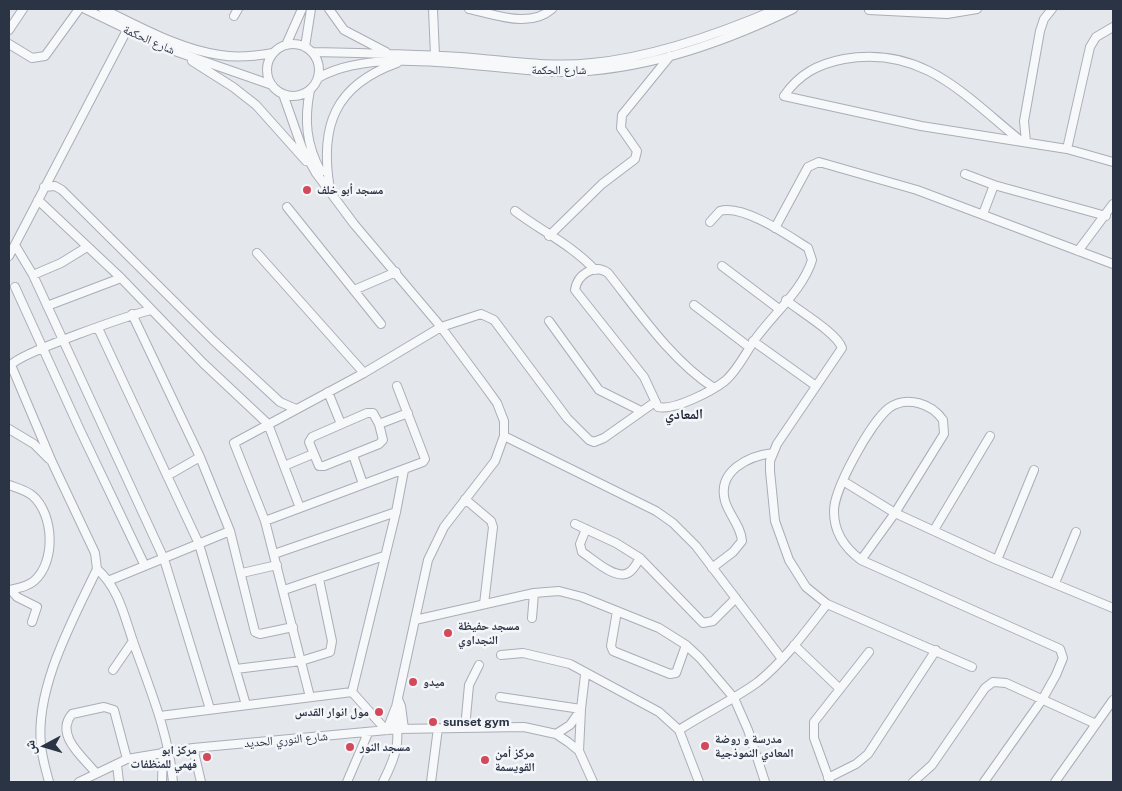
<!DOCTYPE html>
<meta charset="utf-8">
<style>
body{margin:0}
#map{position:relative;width:1122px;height:791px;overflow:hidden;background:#e4e7ec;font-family:"Public Sans","Noto Naskh Arabic",sans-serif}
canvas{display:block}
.frame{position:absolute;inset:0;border:10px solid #2b3445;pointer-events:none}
.north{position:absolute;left:20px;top:721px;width:50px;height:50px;-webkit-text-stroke:4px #f4f6f9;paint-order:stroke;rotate:264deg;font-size:14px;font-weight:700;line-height:20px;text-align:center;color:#2b3445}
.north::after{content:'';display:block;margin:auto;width:18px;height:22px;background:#2b3445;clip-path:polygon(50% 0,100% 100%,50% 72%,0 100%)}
</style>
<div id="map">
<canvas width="1122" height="791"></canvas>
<div class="frame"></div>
<div class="north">ش</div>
</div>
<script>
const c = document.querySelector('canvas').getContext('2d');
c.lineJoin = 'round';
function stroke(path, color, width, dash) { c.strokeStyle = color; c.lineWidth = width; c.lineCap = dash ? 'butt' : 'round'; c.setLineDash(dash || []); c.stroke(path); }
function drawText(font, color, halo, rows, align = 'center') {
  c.font = font + ' "Public Sans","Noto Naskh Arabic",sans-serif'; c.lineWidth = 5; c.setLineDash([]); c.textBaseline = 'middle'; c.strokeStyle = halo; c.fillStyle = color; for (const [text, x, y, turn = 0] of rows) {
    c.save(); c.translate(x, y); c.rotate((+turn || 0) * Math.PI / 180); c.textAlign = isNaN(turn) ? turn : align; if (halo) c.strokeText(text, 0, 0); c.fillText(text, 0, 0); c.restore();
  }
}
const minor = new Path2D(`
 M85,9L166,48L272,85
 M103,9C140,27 179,49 220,55C237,58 256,56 273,53
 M329,9L344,30L386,52
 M433,9L435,56
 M469,9C495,14 529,29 552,9
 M869,10L947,14L977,9
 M234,16L238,9
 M9,30L23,9
 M9,44L32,58L45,56L79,9
 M267 70a26 26 0 1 1 52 0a26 26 0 1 1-52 0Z
 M286,45L302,9
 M305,47L311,9
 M312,52C361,53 410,54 460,57C504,60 548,68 592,63C655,57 719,34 777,9
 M192,61L233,87L256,105L306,161
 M318,78C378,43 494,72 565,72C644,71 723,43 793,9
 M310,90C304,120 306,144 321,172
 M283,94L302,148L316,173L354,224L441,327L484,385L497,403L504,421V436L495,461L444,527L428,560L396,707C399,743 399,750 383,782
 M1021,141C965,96 923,45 844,59C818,64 799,74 784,96L921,126L1067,149L1113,162
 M1026,142L1024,121L1040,31L1044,19L1052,9
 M1067,149L1090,47L1096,37L1113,27
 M965,174L994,185L1106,216
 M44,187L55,186L62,190L213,340L280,402L296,409
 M330,189C319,126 335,85 397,63
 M38,200L121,278L203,363L268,424L300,508
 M287,207L381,324
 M515,211C541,231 572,245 595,270
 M983,214L994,185
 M710,222L720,211C743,204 789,236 808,248L812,260C803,290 772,315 754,341C745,354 737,371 725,381C712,391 674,411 658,407L644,377L575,290C577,275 594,263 608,273C639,312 671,360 714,388
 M775,228L808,167L819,162L917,190L1113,264
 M549,236L602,184L635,159L637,151L621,128L622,115L670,56
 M15,245L33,275L164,559L210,709
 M1078,251L1113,204
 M257,253L364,373
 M9,256L127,30
 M722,266L779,309
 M33,275L61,263L87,247
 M15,287L80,430L145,566
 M354,290L396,272
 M786,300C799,311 837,333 842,348L777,444L770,461V471L775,521L789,560L806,587L827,604L972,667
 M694,305L749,347
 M47,306L121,278
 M132,314L200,457L230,531L255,632L260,634L293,627
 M549,321L599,390L641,411
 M98,328L199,544L246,705
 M753,341L816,386
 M328,392L341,424
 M379,424L383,440L379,444L324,466H319L309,442L312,437L367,413H373L379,424L408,413
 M9,429L34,444L49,459
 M504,436L656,511L673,523L696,546L782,659
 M353,455L363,484
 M284,466L313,454
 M167,476L200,457
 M843,481L895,513L997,560L1113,608
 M9,485C17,488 26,490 33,496C54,515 56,562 34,581C27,587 18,588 9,590
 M465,499L491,521L493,527L484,604
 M265,521L423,462L425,459L397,386
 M575,524L616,543L640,558L703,623L713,621L736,598
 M586,529L580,544L582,552C593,559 615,580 628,573C633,571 637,563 640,558
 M934,530L990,436
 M274,554L396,512
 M861,560L895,513L944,434L943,420C932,404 907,395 889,408C871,422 833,490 834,512C834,533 845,548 861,560L1060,649L1063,658L1056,675L1042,700L984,782
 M997,560L1034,470
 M712,568L733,552L742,541C741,526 729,515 725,501C717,471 748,456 773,453
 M97,569C120,589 125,620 135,647C151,692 169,735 173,782
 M242,573L277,565
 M108,581L230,531
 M1055,583L1076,532
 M11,590L17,597L37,607L32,622
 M284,590L384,556
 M617,611L611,646L613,651L670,674L676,673L686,645
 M532,618L534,593
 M415,620L534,593L559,591L582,597L659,628L686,645L700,658L734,698L748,730L765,782
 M794,645L840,689
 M501,655L523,653L570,664L659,712L679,730L699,782
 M236,669L301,661L330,652L332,641L319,579
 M113,670L133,641
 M352,692L396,512L404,470
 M310,697L265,521L234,443L364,373L441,327L481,314L494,320L567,418L589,440L594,442L604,438L655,402
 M500,697L581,709
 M398,699L401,706L404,729
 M160,716L352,692L386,730
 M465,728L469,685L479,665
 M387,730L395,709
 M679,730C705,713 733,700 758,682C785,660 806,631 827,604
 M556,734L570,725L580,711
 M193,748L201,782
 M579,751L581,709L585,675
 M117,765L119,782
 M96,773C84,758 54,735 72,714L104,707L114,710L127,759
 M828,778L856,764L868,754L936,650
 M49,782C46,770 42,758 41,745C35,687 73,620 97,569L95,553L52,462L11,365C22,352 130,315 151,310
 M79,782L127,759L193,748L398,729L524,727L556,734L568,742L579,751L593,782
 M162,782L163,752
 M347,782L368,733
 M431,782L438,728
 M830,782L814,738V722L869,652
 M913,782L932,765L985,688L993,682L1006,683L1096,724
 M1055,782L1113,700`);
stroke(minor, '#a9aeb7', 10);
stroke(minor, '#f7f8fa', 8);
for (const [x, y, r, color] of [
 [307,190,5,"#d1495b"],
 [448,633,5,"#d1495b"],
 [413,682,5,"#d1495b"],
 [379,712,5,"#d1495b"],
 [433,722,5,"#d1495b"],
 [705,746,5,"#d1495b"],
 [350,747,5,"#d1495b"],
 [207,757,5,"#d1495b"],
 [485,760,5,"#d1495b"]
]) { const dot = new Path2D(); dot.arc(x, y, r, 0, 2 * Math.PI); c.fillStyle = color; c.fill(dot); stroke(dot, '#f4f6f9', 2); }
drawText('12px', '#2b3445', '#f4f6f9', [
 ["شارع الحكمة",149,40,24],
 ["شارع الحكمة",559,70],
 ["شارع النوري الحديد",286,740,-5]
]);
drawText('bold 12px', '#2b3445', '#f4f6f9', [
 ["مسجد أبو خلف",317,190],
 ["مسجد حفيظة",458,626],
 ["النجداوي",458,640],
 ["ميدو",423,682],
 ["مول انوار القدس",369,712,"right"],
 ["sunset gym",443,722],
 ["مدرسة و روضة",715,739],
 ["المعادي النموذجية",715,753],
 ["مسجد النور",360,747],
 ["مركز ابو",197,750,"right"],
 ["فهمي للمنظفات",197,764,"right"],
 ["مركز أمن",495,753],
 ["القويسمة",495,767]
], 'left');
drawText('bold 14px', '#1d2536', '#f4f6f9', [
 ["المعادي",684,415]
]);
</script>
